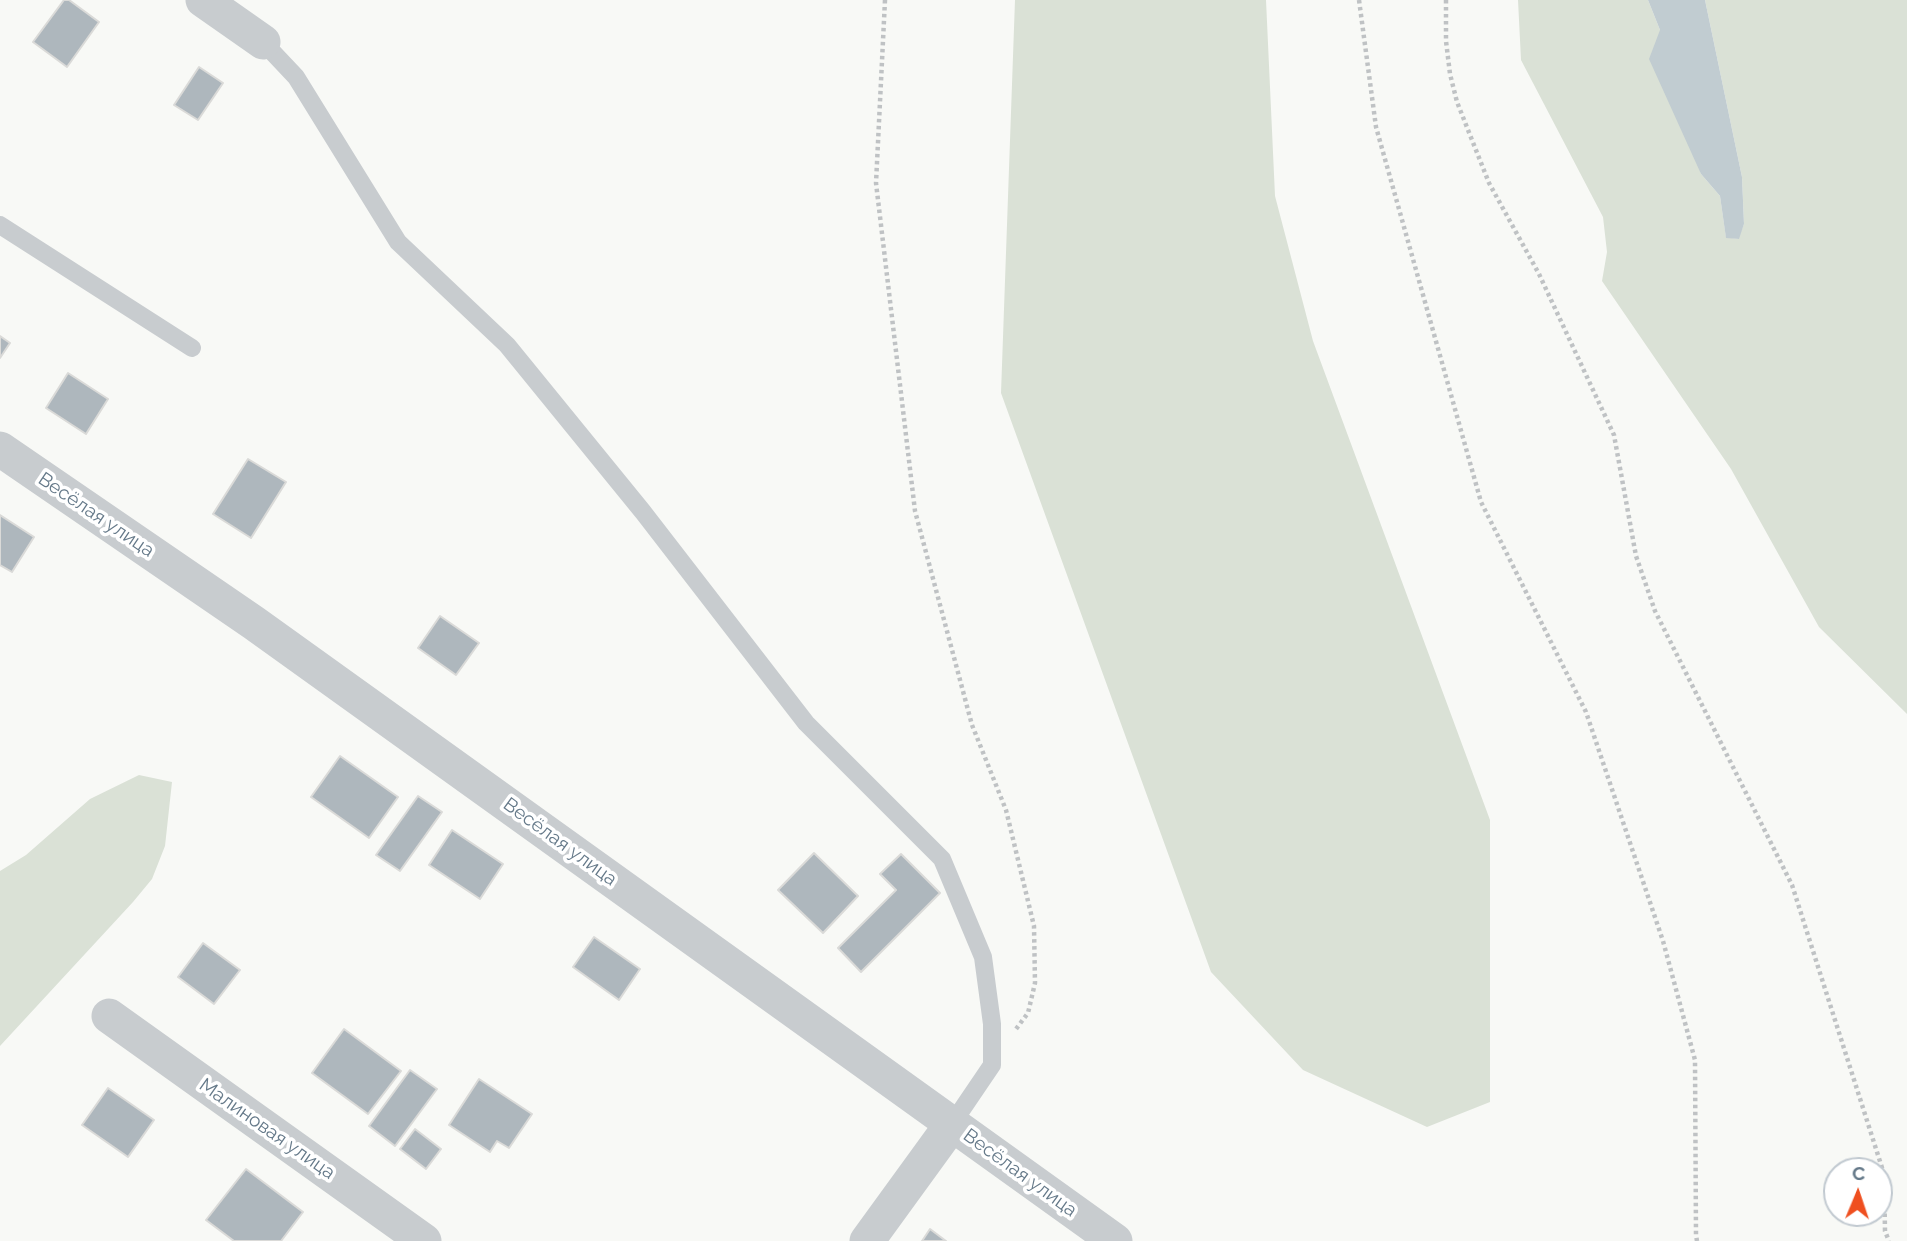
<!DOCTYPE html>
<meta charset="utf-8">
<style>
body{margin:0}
#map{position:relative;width:1907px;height:1241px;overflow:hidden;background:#f8f9f6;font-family:Raleway,sans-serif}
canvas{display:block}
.north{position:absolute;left:1823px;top:1157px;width:70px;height:70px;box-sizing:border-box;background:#fff;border:2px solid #c1c9d0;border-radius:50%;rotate:2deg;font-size:19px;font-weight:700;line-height:28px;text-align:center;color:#657989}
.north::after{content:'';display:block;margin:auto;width:24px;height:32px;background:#ef4f1f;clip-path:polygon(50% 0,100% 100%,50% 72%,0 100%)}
</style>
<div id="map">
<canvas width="1907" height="1241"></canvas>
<div class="north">С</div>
</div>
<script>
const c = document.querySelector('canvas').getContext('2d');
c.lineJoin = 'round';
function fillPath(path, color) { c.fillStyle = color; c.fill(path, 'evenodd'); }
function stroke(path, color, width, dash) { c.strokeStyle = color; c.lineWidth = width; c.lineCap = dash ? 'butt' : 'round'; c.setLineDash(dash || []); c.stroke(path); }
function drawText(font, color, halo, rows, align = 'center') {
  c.font = font + ' Raleway,sans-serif'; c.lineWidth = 7; c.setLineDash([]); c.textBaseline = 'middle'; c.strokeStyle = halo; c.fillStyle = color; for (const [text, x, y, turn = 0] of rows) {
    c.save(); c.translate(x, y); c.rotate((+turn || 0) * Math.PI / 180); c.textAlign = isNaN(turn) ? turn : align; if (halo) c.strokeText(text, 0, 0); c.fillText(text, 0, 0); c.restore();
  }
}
fillPath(new Path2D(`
 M1015,0H1266L1275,196L1313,341L1490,820V1102L1427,1127L1303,1070L1211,972L1001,393Z
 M1518,0H1648L1660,30L1701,174L1720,196L1726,237L1738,239L1744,224L1742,177L1705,0H1907V714L1819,627L1731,469L1602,281L1607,252L1603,217L1521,60Z
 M139,775L172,782L165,846L152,879L133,902L0,1046V871L26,855L90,799Z`), '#dae1d6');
fillPath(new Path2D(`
 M1648,0H1705L1742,177L1744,224L1739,239L1726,238L1720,196L1701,174L1649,59L1660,30Z`), '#c1ccd1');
const building = new Path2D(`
 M64,0H69L99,22L67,67L33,42Z
 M199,67L223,83L198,120L174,105Z
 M0,336L10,343L0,358Z
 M68,373L108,399L86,434L46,408Z
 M248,459L286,482L251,538L213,514Z
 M0,515L34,537L12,572L0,565Z
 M440,616L479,643L456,675L418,648Z
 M340,756L398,797L369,838L311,797Z
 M418,796L442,812L400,871L376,855Z
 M452,830L503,864L480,899L429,865Z
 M814,853L858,896L823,933L778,890Z
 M901,854L940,893L861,972L838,948L896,890L880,874Z
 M594,937L640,969L619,1000L573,967Z
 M203,943L240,970L214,1004L178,977Z
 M344,1029L401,1071L368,1114L312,1073Z
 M410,1070L437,1089L395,1146L369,1126Z
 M479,1079L532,1114L509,1148L497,1141L490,1152L449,1125Z
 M108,1088L154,1120L128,1157L82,1125Z
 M415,1129L441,1149L426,1169L400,1149Z
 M246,1169L303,1212L281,1241H234L206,1220Z
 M930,1229L946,1241H922Z`);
fillPath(building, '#aeb7bd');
stroke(building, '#dadad8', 2);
stroke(new Path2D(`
 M885,0L876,183L915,511L972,725L1006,810L1034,926L1035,983L1028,1013L1016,1029
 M1359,0L1376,127L1481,502L1586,712L1663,941L1695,1060L1696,1235L1697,1241
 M1446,0V41L1450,74L1457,102L1489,183L1539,274L1614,435L1636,556L1655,611L1792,885L1884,1174L1885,1231L1889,1241`), '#bfc2c4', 4.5, [3.5, 3.5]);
stroke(new Path2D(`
 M263,42L296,77L398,242L507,345L643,512L806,723L942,859L983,957L992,1024V1065L952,1124
 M0,225L192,348`), '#c8cccf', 18);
stroke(new Path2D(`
 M203,0L263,42
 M0,449L254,623L1115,1241
 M109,1016L424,1241
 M867,1241L952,1124`), '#c8cccf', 35);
drawText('19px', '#657989', '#fff', [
 ["Весёлая улица",96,515,34],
 ["Весёлая улица",560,842,36],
 ["Малиновая улица",267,1129,35],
 ["Весёлая улица",1020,1173,36]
]);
</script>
